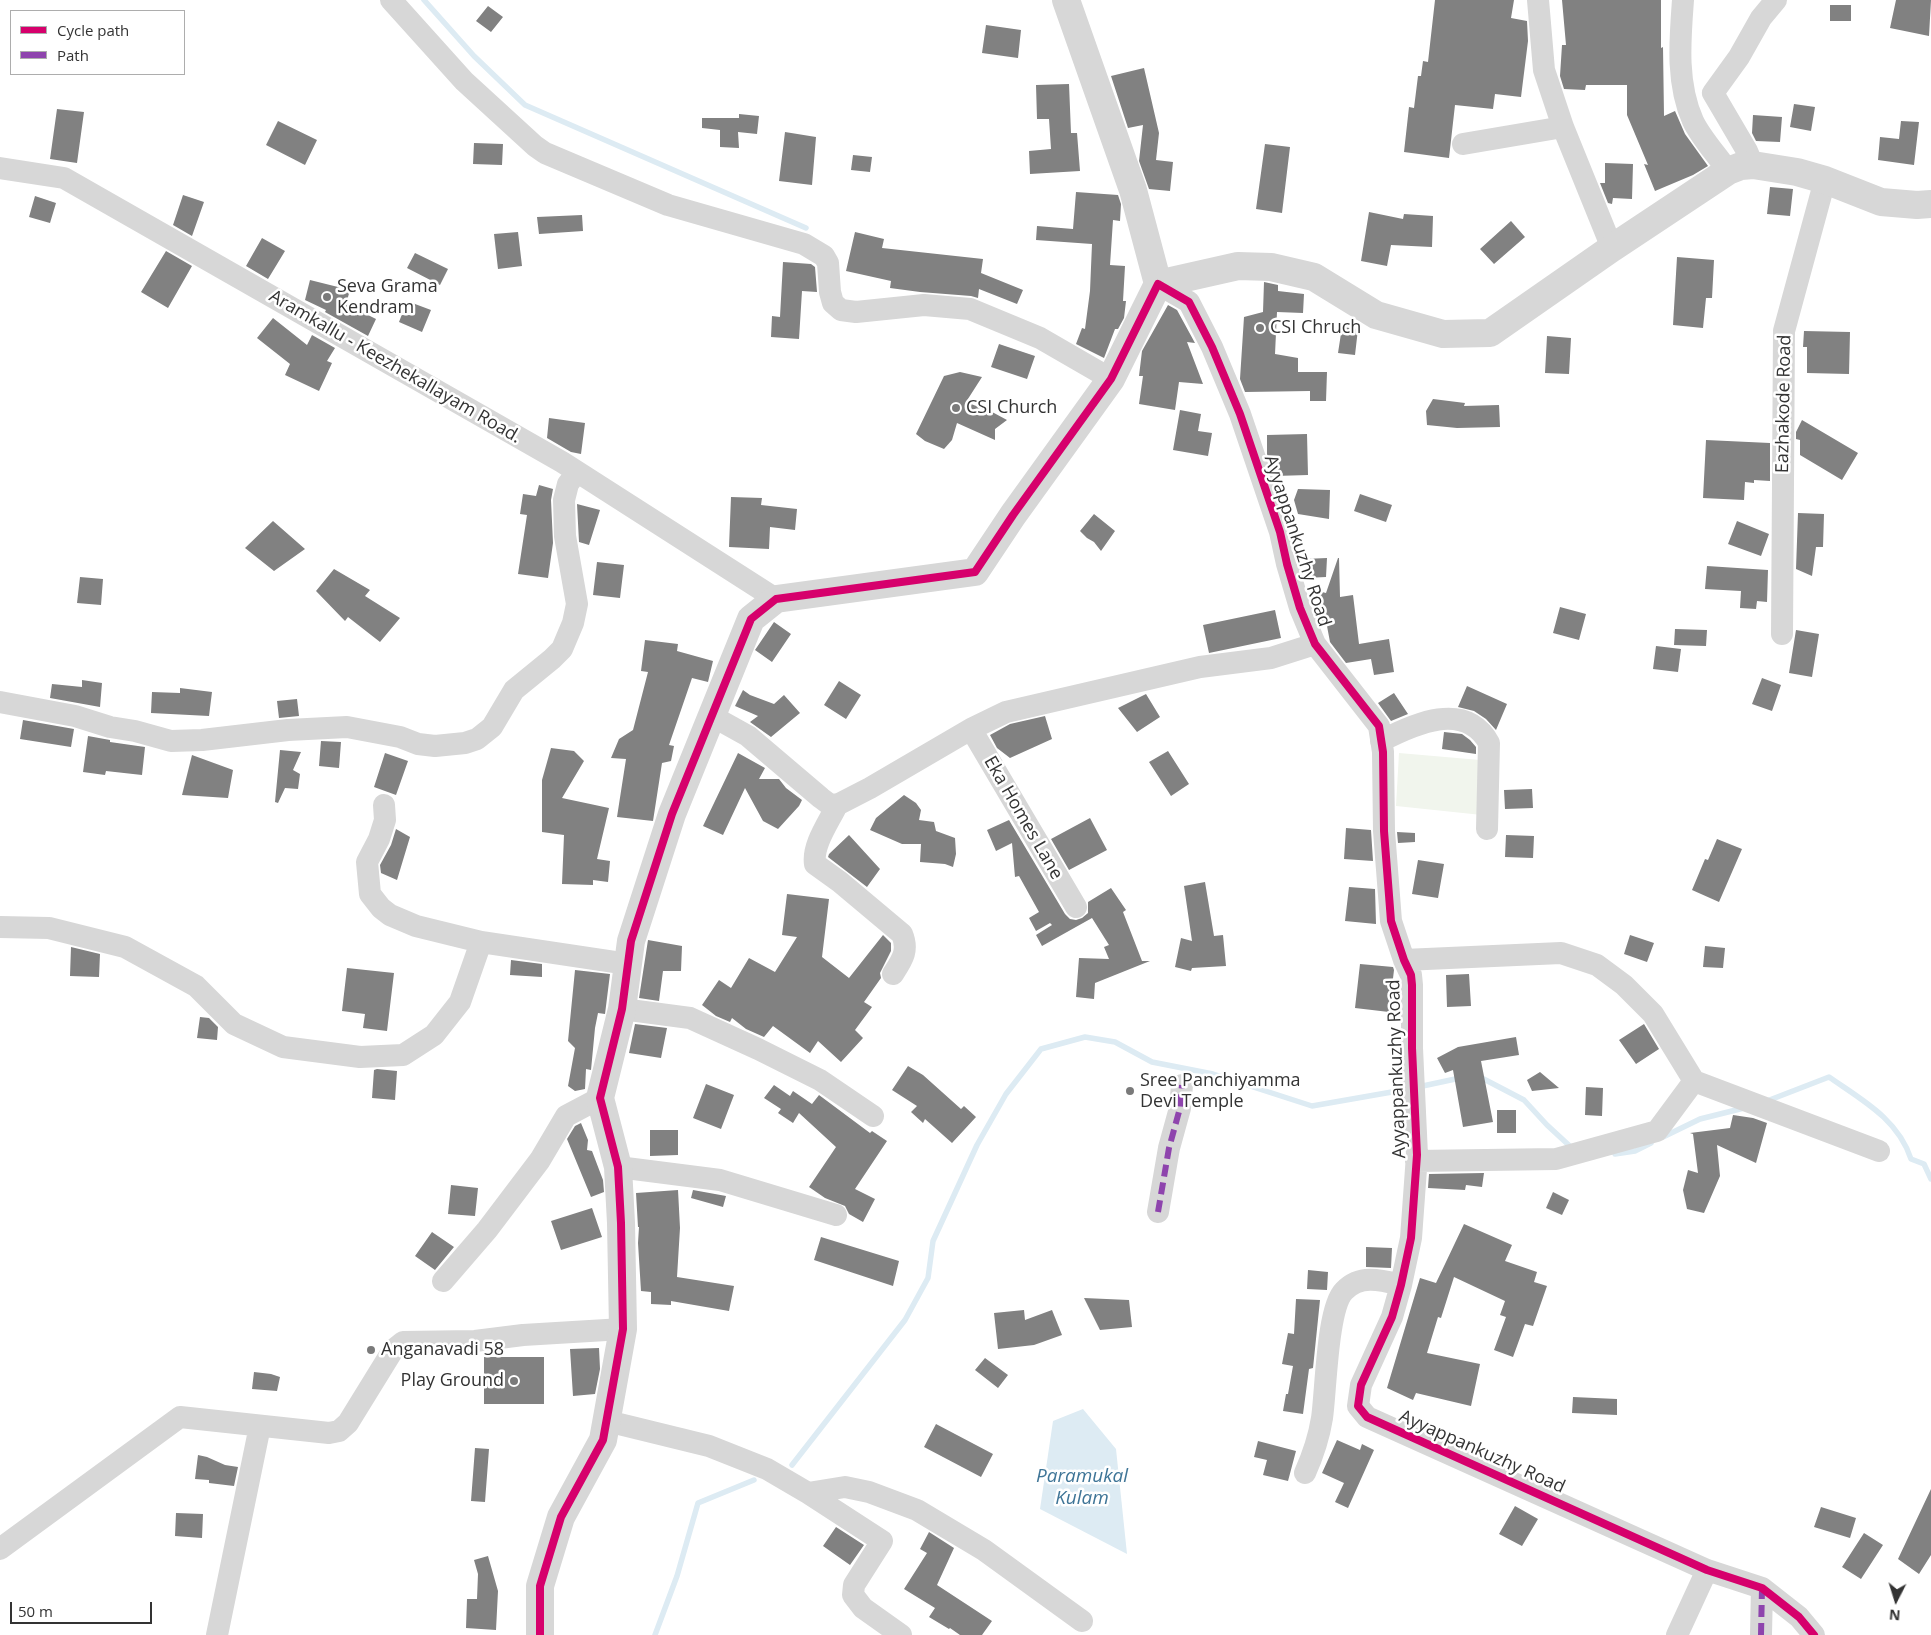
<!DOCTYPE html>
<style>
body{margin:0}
#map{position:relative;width:1931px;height:1635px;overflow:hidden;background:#fff;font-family:"Open Sans",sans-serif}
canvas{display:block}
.legend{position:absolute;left:10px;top:10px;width:175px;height:65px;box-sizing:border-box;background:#fff;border:1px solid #adadad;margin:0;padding:6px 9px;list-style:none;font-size:15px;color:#333}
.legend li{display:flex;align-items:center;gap:10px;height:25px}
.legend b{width:25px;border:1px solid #adadad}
.north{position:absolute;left:1871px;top:1575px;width:50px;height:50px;-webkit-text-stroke:4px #fff;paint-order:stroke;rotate:185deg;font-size:14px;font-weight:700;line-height:20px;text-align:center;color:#333}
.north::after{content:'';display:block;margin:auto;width:18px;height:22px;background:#333;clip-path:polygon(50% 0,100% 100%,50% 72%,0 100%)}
.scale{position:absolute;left:10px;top:1602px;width:142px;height:22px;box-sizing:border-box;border:2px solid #333;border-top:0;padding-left:6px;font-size:15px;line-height:18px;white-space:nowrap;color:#333;-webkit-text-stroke:4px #fff;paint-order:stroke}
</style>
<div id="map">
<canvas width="1931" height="1635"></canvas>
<ul class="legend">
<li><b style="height:6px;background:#d6006c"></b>Cycle path</li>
<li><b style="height:6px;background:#8e44ad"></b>Path</li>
</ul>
<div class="north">N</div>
<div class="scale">50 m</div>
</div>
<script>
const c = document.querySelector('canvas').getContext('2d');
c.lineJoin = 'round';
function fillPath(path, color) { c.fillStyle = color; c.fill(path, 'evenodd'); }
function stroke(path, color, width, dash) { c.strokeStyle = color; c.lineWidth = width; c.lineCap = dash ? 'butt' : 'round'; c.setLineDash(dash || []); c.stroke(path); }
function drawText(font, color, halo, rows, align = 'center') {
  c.font = font + ' "Open Sans",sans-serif'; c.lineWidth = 5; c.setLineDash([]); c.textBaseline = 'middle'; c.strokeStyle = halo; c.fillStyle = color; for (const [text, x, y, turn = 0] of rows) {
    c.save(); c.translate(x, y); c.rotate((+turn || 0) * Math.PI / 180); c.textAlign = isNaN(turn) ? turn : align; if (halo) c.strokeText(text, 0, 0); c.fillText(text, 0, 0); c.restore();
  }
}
fillPath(new Path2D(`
 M1399,753L1480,760L1482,815L1396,806Z`), '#f1f5ed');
fillPath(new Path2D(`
 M1083,1409L1116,1449L1127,1554L1040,1509L1053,1421Z`), '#ddebf3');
stroke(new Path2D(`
 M424,0L474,56L525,105L806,228
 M1478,1076L1524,1100L1547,1125L1573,1149
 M1418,1087L1460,1078
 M1767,1101L1829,1077C1862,1100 1898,1119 1911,1159L1924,1164L1931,1179
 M1663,1137L1700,1119L1744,1108
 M1615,1154L1635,1151L1651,1143
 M792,1465L905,1320L928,1278L933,1241L977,1145L1006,1094L1041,1049L1085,1037L1115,1042L1152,1062L1213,1074L1312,1106L1409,1089
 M655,1635L677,1576L698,1503L754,1480`), '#ddebf3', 5.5);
fillPath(new Path2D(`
 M1435,0H1514L1511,18L1527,21L1528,41L1521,97L1495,94L1493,109L1455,105L1449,158L1404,152L1409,107L1414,108L1418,76H1421L1423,61L1428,62Z
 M1562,0H1661V48L1663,47L1664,116L1675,111L1685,134L1708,166L1693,175L1655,191L1644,164L1648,165L1627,115V85H1586L1585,90L1564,89L1560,76L1562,45H1566Z
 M1896,0H1931L1929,36L1890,28Z
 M1830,5H1851V21H1830Z
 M488,6L503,17L491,32L476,21Z
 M986,25L1021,30L1018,58L982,53Z
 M1144,68L1159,133L1156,160L1173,162L1170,191L1149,189L1139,161L1143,125L1128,128L1111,76Z
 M1069,84L1071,133H1077L1080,171L1030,174L1029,151L1051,149L1049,119H1037L1036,85Z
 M1794,104L1815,107L1811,131L1790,127Z
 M57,109L84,112L77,163L50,159Z
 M739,114L759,116L757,134L738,132L739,148L720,147V130L702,128V118H739Z
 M1753,115L1782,117L1780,142L1756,141L1752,133Z
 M278,121L317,140L305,165L266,145Z
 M1901,121L1919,122L1914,165L1878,160L1880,137L1899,139Z
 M785,132L816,137L812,185L779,181Z
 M474,143L503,144L502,165L473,164Z
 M1265,144L1290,147L1282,213L1256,209Z
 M853,155L872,157L870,172L851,170Z
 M1605,163L1633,164L1632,199L1613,198L1612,204L1608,203L1600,183H1605Z
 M1770,187L1793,189L1790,216L1767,214Z
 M1076,192L1118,195L1121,204L1120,221L1113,220L1110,265L1125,266L1123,301H1126L1124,318L1118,329H1115L1104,358L1076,344L1082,328L1085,329L1090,291L1092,244L1036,240L1037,226L1073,229Z
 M183,195L204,202L192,236L173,225Z
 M35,196L56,203L50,223L29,217Z
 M1369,212L1403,219L1404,214L1433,216L1432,247L1391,245L1387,266L1361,261Z
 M582,215L583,231L539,234L537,217Z
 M1511,221L1525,237L1494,264L1480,249Z
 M518,232L522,266L498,269L494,234Z
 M855,232L884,239L882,248L983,259L981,273L1023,290L1017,304L979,289L978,298L971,296L920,292L890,288L891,281L846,271Z
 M262,238L285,251L268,279L246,266Z
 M166,251L192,266L168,308L141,292Z
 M415,253L448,269L440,285L407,268Z
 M1677,257L1714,260L1712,298H1706L1703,328L1673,325Z
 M783,262L811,264L815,267L817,292L802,291L799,339L771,337L772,316L780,317Z
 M310,280L350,290L346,304L376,319L368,336L325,312L326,310L305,300Z
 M1264,282L1278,285V291L1304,294L1303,313L1277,312L1275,354L1298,358V372H1327L1326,401H1310V391L1245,392L1240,379L1244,317L1263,312Z
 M407,301L431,310L422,332L399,322Z
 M1168,305L1177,310L1195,343L1187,342L1203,384L1179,382L1175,410L1139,404L1143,376H1139L1142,351Z
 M273,318L307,345L312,335L335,348L327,361L332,363L319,391L285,375L290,364L257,338Z
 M1342,327L1358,329L1355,355L1338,353Z
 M1804,331L1850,332L1849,374L1807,373V347H1803Z
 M1547,336L1571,338L1569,374L1545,373Z
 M999,344L1035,356L1027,379L991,367Z
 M960,372L982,377L966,402L994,413L1007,420L995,429V440L957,423L952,440L944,449L925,441L916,434L944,376Z
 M1433,399L1465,403L1464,406L1499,405L1500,427L1457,428L1427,425L1426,411Z
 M1180,410L1201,414L1198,431L1212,433L1208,456L1173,450Z
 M549,418L585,423L581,454L571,452L547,438Z
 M1802,420L1858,453L1842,480L1800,455V440L1796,439V432Z
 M1307,434L1308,475L1275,476L1267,454V435Z
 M1706,440L1770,443V481L1754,480V483L1745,482L1744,500L1703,498Z
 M539,485L553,489L551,500L553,543L548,578L518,574L527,515L520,514L523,494L536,496Z
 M1298,489L1330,490L1329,519L1298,514L1294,500Z
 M1360,494L1392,505L1386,522L1354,511Z
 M731,497L762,498L761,505L797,509L795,530L770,527L769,549L729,547Z
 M577,504L600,510L589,545L579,542Z
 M1798,513L1824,514L1823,547H1816L1812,576L1796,569Z
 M1094,514L1115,531L1101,551L1094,542L1087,538L1080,531Z
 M273,521L305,549L274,571L245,548Z
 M1737,521L1769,534L1761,556L1728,544Z
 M1327,558L1326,577L1305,578L1304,559Z
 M1338,558H1339L1340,597L1353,595L1359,644L1389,639L1394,672L1374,675L1371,659L1346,663L1330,642L1327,626H1323L1318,591L1326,593Z
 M597,562L624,565L620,598L593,595Z
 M1707,566L1768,570L1767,602L1757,601L1756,609L1740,608L1741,591L1705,589Z
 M334,569L370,590L365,596L400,618L380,642L348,617L345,621L316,591Z
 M80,577L103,579L101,605L77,603Z
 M1560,607L1586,614L1579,640L1553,633Z
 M1275,610L1281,638L1209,653L1203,625Z
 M774,622L791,634L772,662L755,650Z
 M1675,629L1707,630L1706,646L1674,645Z
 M1796,630L1819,634L1812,677L1789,673Z
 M645,640L678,644L677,651L713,661L708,682L692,678L669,745L674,746L671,761L662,763L653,821L617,817L626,759L611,758L619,739L633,730L648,672L641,671Z
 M1656,646L1681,649L1678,672L1653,669Z
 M1762,678L1781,685L1772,711L1752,704Z
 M82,680L102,683L100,707L50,698L52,684L82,687Z
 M839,681L861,695L846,719L824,705Z
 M1467,686L1507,704L1496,730L1486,719L1474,711L1458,707Z
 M180,688L212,692L209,716L151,713L152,692L180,693Z
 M743,690L750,695L774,704L784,695L800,713L771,737L750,722L758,716L735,706Z
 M1394,693L1408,714L1391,721L1378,703Z
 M1146,694L1160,717L1137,732L1118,708Z
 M297,699L299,716L279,718L277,701Z
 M1045,716L1052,739L1010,758L997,748L990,735L1010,724Z
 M23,720L74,729L71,747L20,739Z
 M1444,732L1462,734L1470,740L1476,747V754L1442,749Z
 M88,736L110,740V742L145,747L142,775L106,771L105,775L83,772Z
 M321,741L341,742L339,768L319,766Z
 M551,748L574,751L584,761L562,798L609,808L597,859L610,861L608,882L593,880V885L562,884L564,835L542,832V780Z
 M280,750L301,752L293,770L300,774L298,789L285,788L278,803L275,802Z
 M1168,751L1189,784L1171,796L1149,762Z
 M385,753L408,761L396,795L374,787Z
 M738,753L765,768L759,779H779L786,788L802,800L799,806L778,829L763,821L745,788L723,835L703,826Z
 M192,755L233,770L228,798L182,795Z
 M1532,789L1533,808L1505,809L1504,790Z
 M904,795L916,803L921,810L919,820L934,822L936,831L955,838L956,854L953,867L945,864L920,862L921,844H902L870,830L876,818Z
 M1090,818L1107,850L1069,870L1051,839Z
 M1009,820L1065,914L1070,919L1076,920L1082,918L1088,913V902L1111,888L1126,910L1123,912L1142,961H1150L1095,983L1094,999L1076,997L1079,958L1109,959L1104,947L1109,945L1092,918L1042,946L1036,935L1052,925L1050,923L1036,931L1029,918L1039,912L1019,876L1015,877L1012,843L996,851L987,830Z
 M1346,828L1371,830L1373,861L1344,859Z
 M396,829L410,837L397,880L381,873L380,865L391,845Z
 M1397,832L1415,833V842L1398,843Z
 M849,835L880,869L867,887L828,857L829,854Z
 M1506,835L1534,836L1533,858L1505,857Z
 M1717,839L1742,849L1719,902L1692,890L1705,859L1708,860Z
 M1418,860L1444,864L1438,898L1412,894Z
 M1205,882L1214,936L1223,935L1226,966L1192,968L1191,971L1175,967L1181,938L1192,941L1184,886Z
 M1349,887L1375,889L1376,924L1345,921Z
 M787,894L829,899L822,957L849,978L883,935L891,943V951L880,973L881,978L864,1002L872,1007L855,1030L863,1038L841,1062L818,1041L810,1053L773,1026L764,1037L746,1029L732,1018L730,1022L716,1016L702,1005L719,980L731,988L749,958L775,972L797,937L782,935Z
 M1630,935L1654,943L1647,962L1624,954Z
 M648,940L682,946L681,971H663L659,1001L639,998Z
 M1705,946L1725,948L1723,968L1703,967Z
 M71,947L100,954L99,977L70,976Z
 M511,960L542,964V977L510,975Z
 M1360,964L1393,967L1394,970L1389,1012L1355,1008Z
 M347,968L394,973L387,1031L363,1028L365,1014L342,1011Z
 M575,970L610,974L605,1014L598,1013L595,1028L591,1070L586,1069L585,1089L575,1091L568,1086L575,1048L568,1041Z
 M1469,974L1471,1006L1447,1007L1446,975Z
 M200,1017L209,1018L218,1027L217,1040L197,1038Z
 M635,1024L667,1028L661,1058L629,1053Z
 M1644,1024L1659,1049L1636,1064L1619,1040Z
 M1516,1037L1519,1055L1481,1061L1493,1122L1463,1127L1453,1070L1445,1073L1437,1058L1458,1047Z
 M908,1066L923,1075L961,1109L964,1106L976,1117L952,1143L925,1119L923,1123L911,1112L917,1106L892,1090Z
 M377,1069L397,1071L395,1100L372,1098L374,1070Z
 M1540,1072L1559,1088L1532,1091L1527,1080Z
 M706,1084L734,1095L721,1129L693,1118Z
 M774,1085L790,1096L793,1091L812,1104L819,1095L870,1133L872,1131L887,1141L855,1189L875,1199L863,1222L849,1214L845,1206L825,1198L809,1187L836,1147L799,1113L793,1123L778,1113L781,1109L764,1098Z
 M1586,1087L1603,1088L1602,1116L1585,1115Z
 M1497,1110H1516V1133H1497Z
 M1733,1115L1753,1118L1767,1123L1756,1163L1717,1145L1720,1176L1704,1213L1687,1209L1683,1190L1688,1170L1698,1173L1693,1134L1690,1133L1730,1128Z
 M581,1123L588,1140L587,1150L592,1151L603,1180L604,1192L591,1197L567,1139L575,1126Z
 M650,1130H678V1155L650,1156Z
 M1484,1173L1482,1187L1466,1185L1465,1190L1428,1188L1429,1174Z
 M451,1185L478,1188L475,1216L448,1214Z
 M678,1190L680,1228L677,1277L734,1286L729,1311L671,1301V1305L651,1304V1292L641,1291L638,1243L639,1227H638L636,1193Z
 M693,1190L726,1196L723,1207L691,1198Z
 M1553,1192L1569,1200L1562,1215L1546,1208Z
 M592,1208L602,1237L561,1250L551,1221Z
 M1464,1224L1512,1245L1505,1261L1537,1272L1534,1282L1547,1286L1533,1326L1525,1324L1513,1357L1494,1350L1506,1317L1500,1315L1505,1301L1454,1277L1441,1318L1438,1317L1427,1353L1480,1364L1471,1406L1416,1393L1413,1400L1387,1388L1420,1278L1436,1283Z
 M432,1232L454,1247L435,1270L415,1256Z
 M821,1237L899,1261L893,1286L814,1260Z
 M1366,1247L1392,1248L1391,1268L1366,1267Z
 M1308,1270L1328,1272L1327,1290L1307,1289Z
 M1084,1298L1129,1300L1132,1327L1100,1330Z
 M1296,1299L1320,1300L1313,1368L1309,1369L1303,1414L1283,1411L1286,1394H1288L1293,1366L1282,1364L1288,1333L1294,1334Z
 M1024,1310L1025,1320L1052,1310L1062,1335L1034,1345L998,1349L994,1313Z
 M599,1348L600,1369L595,1394L573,1396L570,1349Z
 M484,1357H544V1404H484Z
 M985,1358L1008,1375L998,1388L975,1370Z
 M254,1372L271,1374L280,1377L277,1391L252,1389Z
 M1573,1397L1617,1399V1415L1572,1413Z
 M936,1424L993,1454L981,1477L924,1447Z
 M1337,1440L1360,1450L1362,1444L1374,1450L1348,1508L1335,1502L1344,1483L1322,1473Z
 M1258,1441L1296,1451L1288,1481L1263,1475L1267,1460L1254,1457Z
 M475,1448L489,1449L485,1502L471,1501Z
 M198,1455L207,1457L225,1465L238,1467L234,1486L209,1483V1480L195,1479Z
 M1931,1489V1555L1919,1574L1898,1559Z
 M1515,1506L1538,1519L1522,1546L1499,1534Z
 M1821,1507L1856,1518L1850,1538L1814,1527Z
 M176,1513L203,1514L202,1538L175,1536Z
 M836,1527L864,1545L850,1565L823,1546Z
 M929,1532L954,1548L937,1585L992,1621L982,1635H960L950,1628L949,1629L929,1617L935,1608L904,1589L927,1553L920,1549Z
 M1864,1533L1883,1545L1861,1579L1842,1567Z
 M488,1556L498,1591L496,1630L466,1628L467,1599H477L478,1574L474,1560Z`), '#818181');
stroke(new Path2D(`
 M391,0L464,81L535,146L545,153L668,205L804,244L824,256L828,263L830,292L833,303L841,310L856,312L924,305L970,309L1040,338L1111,379
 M1538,0L1544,70L1563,127L1612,248
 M1683,0C1680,40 1676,83 1693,121C1701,138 1717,155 1728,171
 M1463,144L1563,127
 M1753,165L1747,151L1713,93L1739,57L1761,18L1776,0
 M0,168L64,178L562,462L776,599
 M1158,284L1189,302L1212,347L1240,414L1280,532L1287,564L1300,608L1315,644L1379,726L1383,752L1384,831L1391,921L1404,960L1411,975L1412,985V1048L1417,1155L1411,1238L1401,1285L1392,1317L1361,1385L1358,1406L1367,1417L1707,1570L1762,1588L1799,1617L1814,1635
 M1782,634L1784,331L1825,180
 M0,702L75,716L110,727L135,731L171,741L202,740L288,730L347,727L400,737L418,744L435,746L465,743L477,739L492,727L514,690L552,659L562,649L573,623L577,604L565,536L564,500L568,484L577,472
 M712,716L748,736L821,798L829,804L837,805L870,788L971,729L1006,712L1200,667L1271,658L1315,644
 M971,729L1076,907
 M1381,741C1414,724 1465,700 1489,743L1487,829
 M384,805L385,820L379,839L367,862L370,894L381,908L390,915L416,926L481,942
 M837,805C829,822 812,845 815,864L840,882L902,934C909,951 902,960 893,974
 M0,927L49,928L125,947L196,986L234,1024L283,1047L360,1057L403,1055L434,1035L460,1002L481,942L628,964
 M1404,960L1561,953L1597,965L1624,985L1653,1014L1694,1081L1879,1151
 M622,1009L690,1018L758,1049L820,1080L873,1116
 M1416,1161L1556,1159L1657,1131L1694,1081
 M618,1167L720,1180L836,1215
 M1158,1212L1169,1148L1180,1108L1182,1085
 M443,1281L487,1230L540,1160L566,1116L600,1098
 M607,1421L709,1446L767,1469L808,1493L845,1487L869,1492L917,1510L984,1550L1082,1621
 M1305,1473C1313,1455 1319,1437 1322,1418C1326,1391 1327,1308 1344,1291C1360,1274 1381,1280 1401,1285
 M808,1493L882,1541L854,1585L853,1595L863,1608L901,1635
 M0,1549L180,1417L329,1433L339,1431L348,1423L393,1350L403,1342L475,1341L523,1335L623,1329
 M217,1635L260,1426
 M1677,1635L1707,1570
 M1761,1635L1762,1588`), '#d7d7d7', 22);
stroke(new Path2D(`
 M1066,0L1133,190L1158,284
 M1158,284L1238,266L1271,267L1314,277L1376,315L1443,334L1490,333L1612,248L1728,171L1741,166L1753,165L1797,172L1825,180L1881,202L1917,205L1931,204
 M540,1635V1586L561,1517L603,1440L623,1329L621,1223L618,1167L600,1098L622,1009L631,941L672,814L751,619L776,599L975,572L1013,515L1111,379L1158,284`), '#d7d7d7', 28);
stroke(new Path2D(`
 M1158,1212L1169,1148L1180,1108L1182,1085
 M1761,1635L1762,1588`), '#8e44ad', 6, [12, 6]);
stroke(new Path2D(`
 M540,1635V1586L561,1517L603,1440L623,1329L621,1223L618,1167L600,1098L622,1009L631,941L672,814L751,619L776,599L975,572L1013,515L1111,379L1158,284L1189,302L1212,347L1240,414L1280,532L1287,564L1300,608L1315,644L1379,726L1383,752L1384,831L1391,921L1404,960L1411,975L1412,985V1048L1417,1155L1411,1238L1401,1285L1392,1317L1361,1385L1358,1406L1367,1417L1707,1570L1762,1588L1799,1617L1814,1635`), '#d6006c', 8);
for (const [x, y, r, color] of [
 [327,297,5,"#7a7a7a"],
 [1260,328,5,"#7a7a7a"],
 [956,408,5,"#7a7a7a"],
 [1130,1091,5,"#7a7a7a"],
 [371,1350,5,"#7a7a7a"],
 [514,1381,5,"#7a7a7a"]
]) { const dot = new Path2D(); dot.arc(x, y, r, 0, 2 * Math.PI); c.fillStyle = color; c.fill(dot); stroke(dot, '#fff', 2); }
drawText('18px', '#333', '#fff', [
 ["Seva Grama",337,287],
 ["Kendram",337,308],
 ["CSI Chruch",1270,328],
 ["CSI Church",966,408],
 ["Sree Panchiyamma",1140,1081],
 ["Devi Temple",1140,1102],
 ["Anganavadi 58",381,1350],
 ["Play Ground",504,1381,"right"]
], 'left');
drawText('18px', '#333', '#fff', [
 ["Aramkallu - Keezhekallayam Road.",395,367,30],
 ["Eazhakode Road",1784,404,-89],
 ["Ayyappankuzhy Road",1297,541,72],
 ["Eka Homes Lane",1023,818,60],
 ["Ayyappankuzhy Road",1397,1069,-92],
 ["Ayyappankuzhy Road",1482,1452,24]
]);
drawText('italic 19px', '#3f7597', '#fff', [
 ["Paramukal",1082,1477],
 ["Kulam",1082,1499]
]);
</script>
